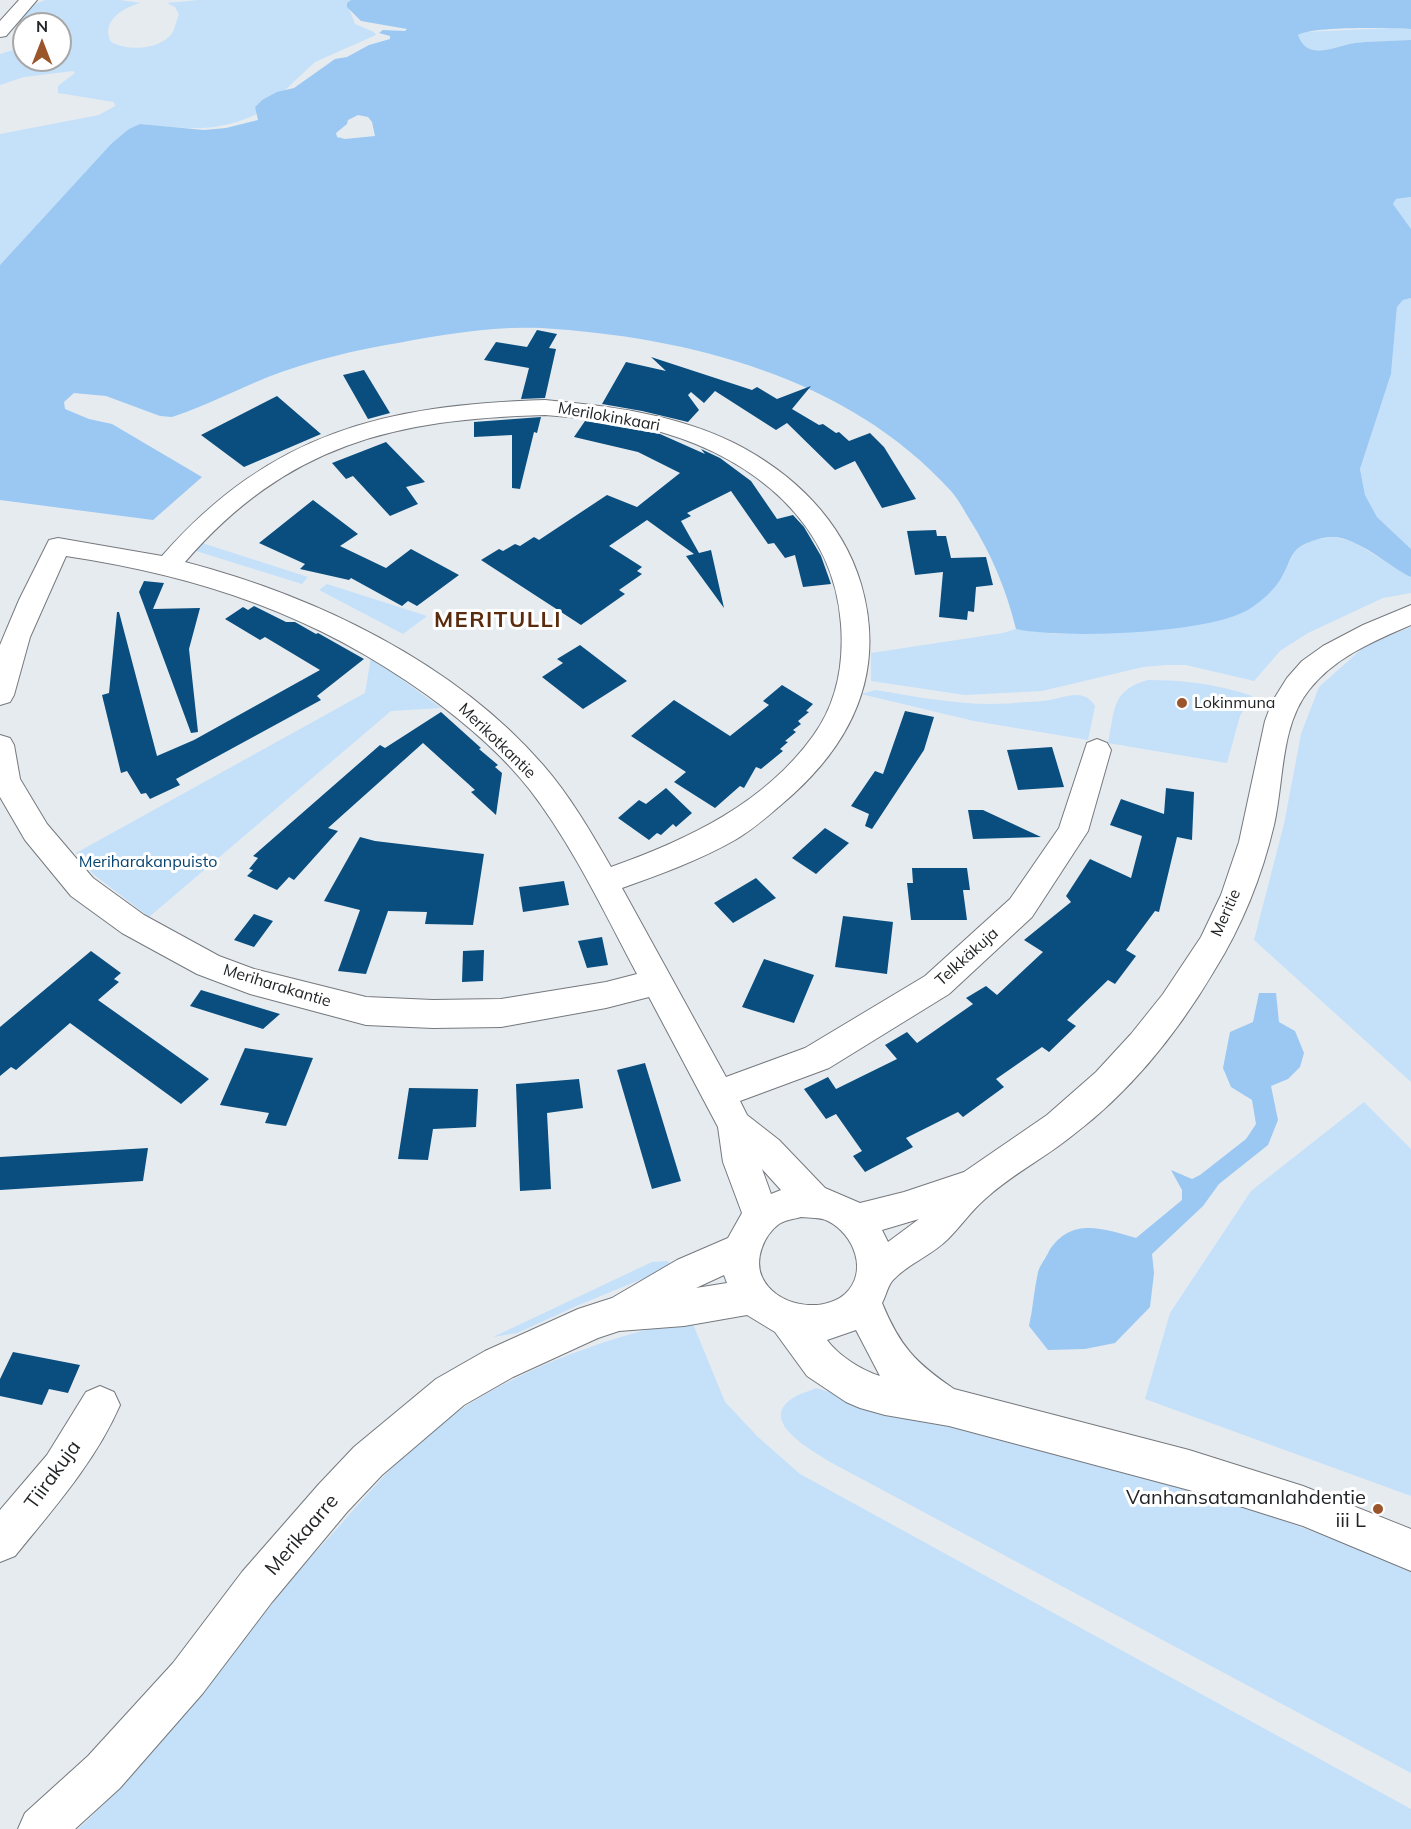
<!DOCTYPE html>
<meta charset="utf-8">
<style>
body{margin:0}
#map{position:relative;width:1411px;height:1829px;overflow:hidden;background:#e6ebf0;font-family:Mulish,sans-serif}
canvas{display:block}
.north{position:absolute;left:12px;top:12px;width:60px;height:60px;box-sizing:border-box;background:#fff;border:2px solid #a7a7a8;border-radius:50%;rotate:0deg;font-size:16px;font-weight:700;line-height:24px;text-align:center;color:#222426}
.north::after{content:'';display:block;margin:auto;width:21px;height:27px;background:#9a552a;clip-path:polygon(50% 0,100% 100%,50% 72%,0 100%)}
</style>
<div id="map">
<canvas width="1411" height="1829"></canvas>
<div class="north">N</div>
</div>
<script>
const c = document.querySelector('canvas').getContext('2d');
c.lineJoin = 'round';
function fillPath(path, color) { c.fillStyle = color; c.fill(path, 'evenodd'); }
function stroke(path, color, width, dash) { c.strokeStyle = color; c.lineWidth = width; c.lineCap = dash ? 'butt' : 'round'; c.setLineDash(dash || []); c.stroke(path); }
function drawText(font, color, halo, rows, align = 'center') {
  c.font = font + ' Mulish,sans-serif'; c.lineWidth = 6; c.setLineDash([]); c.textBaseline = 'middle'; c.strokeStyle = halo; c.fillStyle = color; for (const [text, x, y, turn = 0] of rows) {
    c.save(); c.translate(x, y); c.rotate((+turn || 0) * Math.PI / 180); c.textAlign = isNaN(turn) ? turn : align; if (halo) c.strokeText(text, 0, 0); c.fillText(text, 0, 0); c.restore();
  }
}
fillPath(new Path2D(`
 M45,0H120L141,3C124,7 100,21 111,42C127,51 156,50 170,36C175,31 176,21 179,14L175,7L167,3L199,0H351L347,3L355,24L374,32L376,35L315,62L284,91L262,100L255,107L257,114C214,134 185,128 140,124L111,144L0,265V134L99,115L115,106L114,102L58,93V86L75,73L73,71L24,77L0,85V54L20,48L23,37L19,21L33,5ZM24,24H60V60H24Z
 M1392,28L1411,29V40C1392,41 1373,41 1355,43C1335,45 1308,63 1298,35L1303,32Z
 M1411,197V229L1393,204L1396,199Z
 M1411,298V549L1377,517L1365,495L1360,469L1391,374L1397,307L1403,300Z
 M1333,537L1352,541L1411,577V593L1383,598L1308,633L1280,651L1254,681L1186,665H1165L1143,667L1042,691L965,695L871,681V653L1003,633L1016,629L1055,634L1160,630L1225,619L1283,576L1295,550L1313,540Z
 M199,542L308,577L302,584L193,550Z
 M327,584L427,616L403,634L319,590Z
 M1411,627V1082L1254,940L1284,824L1301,734L1319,687L1366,645Z
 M371,657L441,708L391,711L149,917L93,874L76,853L365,693Z
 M1148,680C1184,680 1217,684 1252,696L1240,716L1227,763L1108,743C1115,710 1111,690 1148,680Z
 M876,690C927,699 975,708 1027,702C1034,702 1042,701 1050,700C1066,697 1084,688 1095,706L1088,740L974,721L861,694Z
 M1364,1102L1411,1149V1496L1145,1399L1170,1313L1251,1191Z
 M667,1261L674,1266L581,1304L517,1333L493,1337L652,1262Z
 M691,1319L725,1402L758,1437L800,1474L1411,1809V1829H78C158,1756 219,1667 288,1584C305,1563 324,1543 342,1523C377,1483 415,1439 460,1410C530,1364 609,1337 691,1319Z
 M816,1388L870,1404L1038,1446L1236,1503L1411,1568V1773L832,1463C815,1452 759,1423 790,1400C797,1394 808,1392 816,1388Z`), '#c5e0f9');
fillPath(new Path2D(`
 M351,0H1411V29C1389,28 1314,26 1298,35C1308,63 1336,45 1355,43C1373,41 1392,41 1411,40V197L1396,199L1393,204L1411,229V298L1403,300L1397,307L1391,374L1360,469L1365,495L1377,517L1411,549V577C1388,566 1356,535 1330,537C1319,538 1306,542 1297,549C1291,554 1288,566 1284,573C1277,588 1260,603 1246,611C1202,634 1065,639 1016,629C1006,589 992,555 970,520C964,510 958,499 951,491C848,377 689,337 541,328C494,326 444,334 398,343C355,350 309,361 268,377C236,390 205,406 172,417L160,416L106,396L74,393L64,402L65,409L89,419L112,424L202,477L153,520L0,500V265L111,144L129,129L140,124L204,130L226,128L258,120L255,107L262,100L277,92L294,88L335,59L347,57L369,45L390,39V36L379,33L383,30L405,31L407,29L361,21L347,7V3ZM358,115L368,117L372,122L375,136L345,139L337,137L336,133L347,124L348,120Z
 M1259,993H1276L1279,1022L1295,1031L1304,1053L1300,1067L1288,1079L1271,1086L1278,1120L1268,1145L1219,1184L1203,1206L1152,1254L1154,1273L1150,1307L1115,1343L1085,1349L1048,1350L1029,1326C1033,1308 1034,1290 1038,1272C1040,1265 1046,1258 1049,1251C1071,1216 1104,1229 1136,1238L1182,1200V1190L1171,1170L1192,1179L1200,1175L1246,1139L1256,1124L1252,1100L1231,1087L1223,1068L1230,1032L1253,1022Z`), '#9ac8f2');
fillPath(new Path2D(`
 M537,330L557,334L549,348L556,349L545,398L521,399L529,368L484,360L496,342L527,347Z
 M651,357L752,390L757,387L777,399L811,386L792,409L819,425L823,424L836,433L839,432L849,441L870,433L884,447L916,499L882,508L855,461L835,470L787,423L776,430L715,391L704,403L691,392L688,395L699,410L688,422L642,411L602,404L626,362L666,371Z
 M364,370L390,413L368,419L343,375Z
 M277,396L321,434L244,467L201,435Z
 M541,417L537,433L534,432L520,489L512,488V435L474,437V422Z
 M585,421L660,434L705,454L701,449L720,458L751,481L777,519L793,515L804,527L821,556L831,584L803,587L795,555L785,558L774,543L768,544L731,491L687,513L691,516L681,521L699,553L711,550L724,608L686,556L694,554L647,520L609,546L642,567L637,571L642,574L619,590L625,594L581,625L481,560L499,549L503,551L515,544L520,546L534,537L539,540L607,495L637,507L680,473L638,452L574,437Z
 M386,442L425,482L406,487L418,504L390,516L353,476L346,479L332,463Z
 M313,500L358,534L340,546L386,568L411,549L459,575L417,606L408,601L402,606L351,578L349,580L300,569L305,564L259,543Z
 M936,530L937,536H946L951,558L986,557L993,585L976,587L974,612L968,611L967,620L939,617L943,572L915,575L907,531Z
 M144,581L164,583L153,609L200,608L189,649L198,732L191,733L139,592Z
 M254,606L286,622H295L316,634L318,633L364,659L317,696L321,700L176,779L180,785L150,799L146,793L141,794L127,771L121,773L102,695L109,693L117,612H119L157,756L194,740L320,670L265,637L260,640L225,619L243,607L248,610Z
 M580,645L627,681L583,709L542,677L563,663L557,659Z
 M782,685L813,704L806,711L809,712L798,721L801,724L793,730L796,732L785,741L788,742L780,749L783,751L761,769L756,767L744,788L740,786L715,808L674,782L686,772L631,736L674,700L730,736L769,705L763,701Z
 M905,711L934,717L924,750L872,829L865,826L869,814L851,806L875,771L883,774Z
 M441,712L481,748L479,749L498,765L495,767L502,773L496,815L471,792L475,790L423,743L328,828L338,831L294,880L289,877L277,890L247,876L253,870L249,869L258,858L253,856L380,745L385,748Z
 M1052,747L1064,787L1018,790L1007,750Z
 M666,788L692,813L676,827L673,824L661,835L657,833L649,840L618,818L639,800L646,804Z
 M1166,788L1194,792L1192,840L1177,837L1159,912L1155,911L1126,950L1136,956L1115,984L1108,980L1067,1020L1076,1026L1049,1052L1042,1047L996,1079L1004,1087L963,1117L958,1112L906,1138L913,1147L865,1172L853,1156L862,1151L836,1114L826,1119L804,1089L828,1077L836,1089L897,1059L885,1045L907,1032L917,1043L973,1004L966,998L986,986L997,995L1043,952L1024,940L1071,902L1066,896L1090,859L1131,878L1142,836L1110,825L1121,799L1164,814Z
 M968,810H983L1041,837L973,839Z
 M825,828L849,843L816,874L792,858Z
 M360,837L375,841L484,854L473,925L425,924L427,912L388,911L366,974L338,971L360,910L324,901Z
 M912,868H967L970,890H963L967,920H911L907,883H913Z
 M756,878L776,898L733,923L714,903Z
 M564,881L569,905L523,912L519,887Z
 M254,914L273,921L254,947L234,940Z
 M843,916L893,922L887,974L835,967Z
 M602,937L608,965L587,968L578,941Z
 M484,950L483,981L462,982L463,951Z
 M91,951L121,973L114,979L119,982L98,1000L209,1079L181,1104L70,1023L16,1070L11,1067L0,1076V1027Z
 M764,959L814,975L794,1023L742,1007Z
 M201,990L280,1014L263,1029L190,1006Z
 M245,1048L313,1058L286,1126L265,1123L269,1113L220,1105Z
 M645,1063L681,1181L652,1189L617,1070Z
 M579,1079L583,1108L547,1113L551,1189L520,1191L516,1084Z
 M409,1088L478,1089L476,1127L433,1129L428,1160L398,1159Z
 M148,1148L143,1181L0,1190V1157Z
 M13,1352L80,1365L68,1393L49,1389L42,1405L0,1396V1379Z`), '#094e7f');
const minor = new Path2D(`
 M19,0H37L6,36L0,37V21Z
 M545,400C609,406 676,414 734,443C793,473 842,520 861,584C887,674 851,746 782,804C767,817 752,830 735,840C700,860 661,874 622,888L726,1077L805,1048L925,976L1010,899L1059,828L1087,743L1097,739L1107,743L1111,750L1088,831L1032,917L949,994L829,1068L740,1101L747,1115L779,1140L825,1188L860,1203L904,1192L964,1172L1047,1115L1096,1072L1131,1034L1163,994L1201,937L1221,895L1239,842L1265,721L1272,702L1287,678L1302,661L1323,646L1363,625L1411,605V625C1374,641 1335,657 1309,690C1280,726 1284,782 1274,825C1262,876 1242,926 1214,971C1178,1032 1130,1092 1073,1135C1045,1158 1012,1174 985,1199C971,1211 961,1226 948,1239C932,1255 908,1264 894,1279C888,1284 886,1296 882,1303C900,1347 916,1363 954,1389L1189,1450L1303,1486L1411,1529V1571L1303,1526L1189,1490L949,1426L885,1415L860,1408L846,1402L807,1376L775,1332L747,1315L684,1326L619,1331L598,1338L513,1377L464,1405L382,1475L347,1512L272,1602L203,1693L120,1788L75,1829H18L25,1813L88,1756L173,1663L242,1572L319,1484L354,1447L436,1379L485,1351L578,1309L612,1298L677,1260L728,1238L742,1213L723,1162L718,1127L649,997L606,1008L501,1027L433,1028L366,1025L250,994L197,974L122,933L71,896L25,840L0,797V735L10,738L14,745L20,779L47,824L93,878L144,915L219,956L254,969L366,997L433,1000L501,999L606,982L637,974C604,912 573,846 530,790C501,753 464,722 427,695C316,615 200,576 66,556L30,637L14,695L10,702L0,705V645L19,600L49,540L58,538L162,556C271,432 385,405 545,400ZM545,415C584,418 623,421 661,432C754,459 834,523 841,624C844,664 837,703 813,736C764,804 687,840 611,867C591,832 570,796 543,765C454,662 315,596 185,562C287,444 395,419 545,415ZM762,1169L781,1190L771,1194ZM801,1217C810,1218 820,1217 828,1221C854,1234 869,1272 845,1294C822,1314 775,1306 762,1277C754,1259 764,1235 779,1224C785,1220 794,1219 801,1217ZM919,1219L888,1242L882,1230ZM724,1275L727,1283L696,1288ZM856,1330L880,1376C861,1370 839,1356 827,1340Z
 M100,1386L114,1392L120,1405C95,1462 54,1508 15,1556L0,1562V1510L47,1455L86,1392Z`);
stroke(minor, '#75797e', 2);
fillPath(minor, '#fff');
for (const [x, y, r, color] of [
 [1182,703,6,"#9a552a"],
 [1378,1509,6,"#9a552a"]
]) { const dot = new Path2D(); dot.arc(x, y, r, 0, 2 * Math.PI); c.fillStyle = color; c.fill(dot); stroke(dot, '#fff', 2); }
drawText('16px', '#222426', '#fff', [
 ["Merilokinkaari",609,417,10],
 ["Merikotkantie",497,741,44],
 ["Meritie",1226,913,-66],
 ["Telkkäkuja",967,957,-42],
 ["Meriharakantie",277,986,17]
]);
drawText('16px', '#222426', '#fff', [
 ["Lokinmuna",1194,703]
], 'left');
drawText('16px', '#064470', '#fff', [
 ["Meriharakanpuisto",148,862]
]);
drawText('20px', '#222426', '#fff', [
 ["Tiirakuja",53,1475,-54],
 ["Merikaarre",302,1535,-49]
]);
drawText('20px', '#222426', '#fff', [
 ["Vanhansatamanlahdentie",1366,1498],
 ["iii L",1366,1521]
], 'right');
c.letterSpacing = '1.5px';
drawText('bold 22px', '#5a2b0d', '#fff', [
 ["MERITULLI",498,620]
]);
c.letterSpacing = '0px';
</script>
